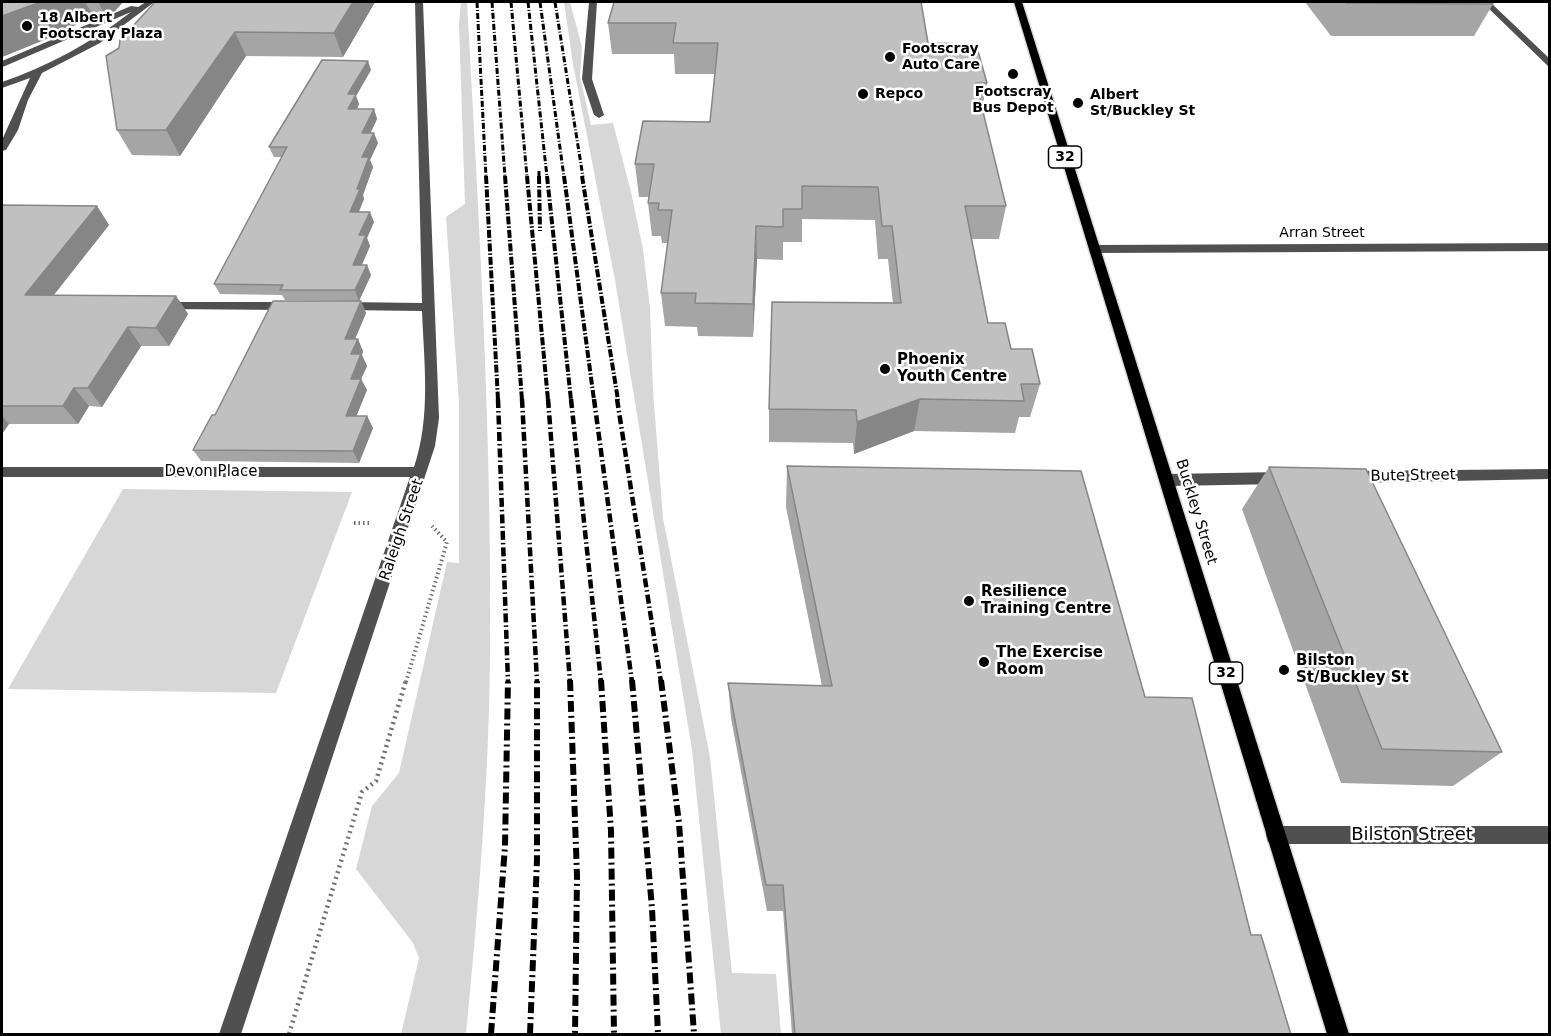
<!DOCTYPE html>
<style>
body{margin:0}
#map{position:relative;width:1551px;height:1036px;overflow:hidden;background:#fff;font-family:"DejaVu Sans",sans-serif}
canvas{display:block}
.frame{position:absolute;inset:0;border:3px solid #000;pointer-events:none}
</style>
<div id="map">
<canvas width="1551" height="1036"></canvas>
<div class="frame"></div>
</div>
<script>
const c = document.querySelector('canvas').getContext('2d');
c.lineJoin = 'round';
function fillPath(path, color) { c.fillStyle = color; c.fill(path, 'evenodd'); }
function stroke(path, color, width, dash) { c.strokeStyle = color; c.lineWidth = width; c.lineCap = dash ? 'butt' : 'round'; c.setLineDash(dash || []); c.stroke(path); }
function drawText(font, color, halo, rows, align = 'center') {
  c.font = font + ' "DejaVu Sans",sans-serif'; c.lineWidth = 5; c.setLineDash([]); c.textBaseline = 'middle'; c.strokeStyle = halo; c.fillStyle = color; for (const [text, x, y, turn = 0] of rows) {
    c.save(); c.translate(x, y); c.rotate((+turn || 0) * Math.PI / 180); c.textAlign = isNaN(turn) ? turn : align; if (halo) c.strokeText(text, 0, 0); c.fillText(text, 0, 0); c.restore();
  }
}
fillPath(new Path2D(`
 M461,2H467C479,220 492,437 490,656C489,782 478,909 466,1034H401L419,958L413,943L356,869L372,806L399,773L447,562L459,563V403L446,217L465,204L459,23Z
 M564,2H570L582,47L580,77L591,125L613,123L631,192L643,249L650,308L653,391L663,518L710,757L732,973L776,974L781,1034H721L692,750L615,280L573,64Z
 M123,489L352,492L276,693L8,689Z`), '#d7d7d7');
const major = new Path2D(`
 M1014,2H1022L1349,1034H1327Z`);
stroke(major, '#dbdbdb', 3);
stroke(new Path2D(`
 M354,523H370
 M406,682L447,542L432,526`), '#727272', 4, [1.5, 3]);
stroke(new Path2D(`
 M289,1034L362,792L376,781L406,680`), '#727272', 4.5, [2, 4]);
fillPath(new Path2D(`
 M146,2L153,3L100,43L42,73L28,100L18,130L6,150L2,151V140L30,78L2,88V82C48,66 91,43 131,12L5,66L2,67V61L131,6L138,7Z
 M415,2H423L439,418L435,446L241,1034H219L410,477H2V467H414C431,417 424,363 422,311L344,310L338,306L344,302L422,303Z
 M589,2H597L592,79L604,115L599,118L594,115L582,79Z
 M1482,2H1490L1550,59V68Z
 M1550,243V251L1095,253L1089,249L1095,245Z
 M164,302H290L296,306L290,310L160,309L158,306Z
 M1550,469V479L1351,483L1346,481L1344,477L1346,473L1351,471Z
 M1282,472L1287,474L1289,478L1287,482L1282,484L1168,486L1163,484L1161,480L1163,476L1168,474Z
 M1275,826H1550V844H1275L1268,842L1266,835L1268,828Z`), '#505050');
fillPath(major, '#000');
stroke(new Path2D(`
 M477,2L486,177
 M492,2L505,177
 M511,2L527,177
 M528,2L547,177
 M540,2L564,177
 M555,2L583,177
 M539,171V177`), '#000', 3, [6, 2, 1, 2]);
stroke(new Path2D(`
 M486,176L498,400
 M505,176L522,400
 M527,176L548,400
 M539,176L540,231
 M547,176L571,400
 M564,176L594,400
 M582,176L618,400`), '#000', 4, [8, 2, 1.5, 2]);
stroke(new Path2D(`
 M498,399L508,682
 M522,399L537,682
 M548,399L570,682
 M571,399L601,682
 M594,399L632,682
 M617,399L661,682`), '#000', 4.5, [9, 3, 1.5, 3]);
stroke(new Path2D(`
 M570,680L577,876L575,1034
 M601,680L611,831L614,1034
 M632,680L652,908L658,1034
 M661,680L679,823L694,1034
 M491,1034L505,846L508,680
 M530,1034L537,860V680`), '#000', 6, [11, 4, 2, 4]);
fillPath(new Path2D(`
 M2,2H123L115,11L105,14L93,15L61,33L2,57Z
 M375,2L343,57L246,56L180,156L132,155L117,130L119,48Z
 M614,2L928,43L987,83L982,108L1006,206L999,239H972L988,323L1040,384L1030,417H1019L1015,433L914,431L854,454L853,443L769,442V409L893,303L888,259H878L875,220L802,219V242H783V260L757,259L753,337L698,336L697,327L665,326L661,293L668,243H662L661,236H652L648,203L649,197H639L635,164L710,122L715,74H675L674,54H612L608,23Z
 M1305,2H1491L1493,4L1474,36H1331Z
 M371,70L356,96L359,104L357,109H374L377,119L370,133L378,143L370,160L373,167L363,195L364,199L359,212L374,222L367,238L370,246L362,265H367L371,275L359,301L285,300L282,295L220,294L214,284L282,157H274L269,147Z
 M2,205L97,206L109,225L53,295L176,296L188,314L169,346H141L102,407L89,406L78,424H9L2,434Z
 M361,301L366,313L355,339L363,351L362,355L367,366L361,379L367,390L356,416H367L373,428L359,463L201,461L193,450Z
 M787,466L1145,697L1251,935L1291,1035H792L783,911H767L731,718L728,683L822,686L786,507Z
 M1269,467L1502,752L1453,786L1341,783L1242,509Z`), '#a5a5a5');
fillPath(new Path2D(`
 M41,2H85L93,15L61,33L2,57V16Z
 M98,2H123L115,11L105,14Z
 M353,2H375L343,57L334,33Z
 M235,32L246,56L180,156L166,130Z
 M368,61L371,70L356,96L359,104L352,119L348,109V94Z
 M374,109L377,119L366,143L362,133Z
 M374,133L378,143L370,160L373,167L363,195L364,199L354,222L350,212L357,189L362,157Z
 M97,206L109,225L39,314L25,295Z
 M370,212L374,222L367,238L370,246L357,275L353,265L359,235Z
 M756,226L757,259L753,337V304Z
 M367,265L371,275L359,301L355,290Z
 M176,296L188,314L169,346L156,328Z
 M361,301L366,313L350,351L345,339Z
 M128,327L141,346L102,407L88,388Z
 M358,339L363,351L362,355L367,366L361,379L367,390L352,427L346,416L351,379V354Z
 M74,388L89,406L78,424L63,406Z
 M920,399L914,431L854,454L857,422Z
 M2,416L9,424L2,434Z
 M367,416L373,428L359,463L353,451Z`), '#868686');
const building = new Path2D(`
 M2,2H41L2,16Z
 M155,2H353L334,33L235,32L166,130H117L106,56L119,48L120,40Z
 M614,2H921L928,43L976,44L987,83H976L1006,206H965L988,323H1005L1011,349H1032L1040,384H1021L1024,401L920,399L857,422L856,410L769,409L772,302L901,303L892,226H882L878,187L802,186V209H783V227L756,226L753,304L695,303L696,293H661L672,210H658L659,203H648L654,164H635L643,121L710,122L718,43H673L676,23H608Z
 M1345,2H1491L1493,4L1346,3Z
 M322,60L368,61L348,94H356L348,109H374L362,133H374L362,157H369L357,189H360L350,212H370L359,235H366L353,265H367L355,290H280L283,285L214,284L287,147H269Z
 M2,205L97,206L25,295L176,296L156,328L128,327L88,388H74L63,406H2Z
 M273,301H361L345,339H358L351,354H361L351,379H361L346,416H367L353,451L193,450L212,415H215Z
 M787,466L1081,471L1145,697L1192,698L1251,935H1261L1291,1035H795L783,885H766L728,683L832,686Z
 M1269,467L1366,469L1502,752L1382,749Z`);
fillPath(building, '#c0c0c0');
stroke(building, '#868686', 1.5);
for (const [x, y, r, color] of [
 [27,26,6,"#000"],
 [890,57,6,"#000"],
 [1013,74,6,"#000"],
 [863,94,6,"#000"],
 [1078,103,6,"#000"],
 [885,369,6,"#000"],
 [969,601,6,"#000"],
 [984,662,6,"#000"],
 [1284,670,6,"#000"]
]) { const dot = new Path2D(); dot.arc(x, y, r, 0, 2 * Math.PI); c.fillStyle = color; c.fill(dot); stroke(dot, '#fff', 2); }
drawText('bold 14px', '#000', '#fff', [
 ["18 Albert",39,18],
 ["Footscray Plaza",39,34],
 ["Footscray",902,49],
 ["Auto Care",902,65],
 ["Footscray",1013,92,"center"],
 ["Bus Depot",1013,108,"center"],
 ["Repco",875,94],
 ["Albert",1090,95],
 ["St/Buckley St",1090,111]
], 'left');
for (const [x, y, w] of [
 [1065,157,33],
 [1226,673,33]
]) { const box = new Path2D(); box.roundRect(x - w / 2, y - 11, w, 22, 4.5); c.fillStyle = '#fff'; c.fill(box); stroke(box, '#000', 1.5); }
drawText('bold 14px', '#000', null, [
 ["32",1065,157],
 ["32",1226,673]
]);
drawText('14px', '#000', '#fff', [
 ["Arran Street",1322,233]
]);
drawText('bold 15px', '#000', '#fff', [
 ["Phoenix",897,360],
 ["Youth Centre",897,377],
 ["Resilience",981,592],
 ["Training Centre",981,609],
 ["The Exercise",996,653],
 ["Room",996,670],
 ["Bilston",1296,661],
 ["St/Buckley St",1296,678]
], 'left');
drawText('15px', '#000', '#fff', [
 ["Devon Place",211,472],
 ["Bute Street",1413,476,-1],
 ["Buckley Street",1196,512,73],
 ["Raleigh Street",402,530,-71]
]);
drawText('18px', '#000', '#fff', [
 ["Bilston Street",1412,835]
]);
</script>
